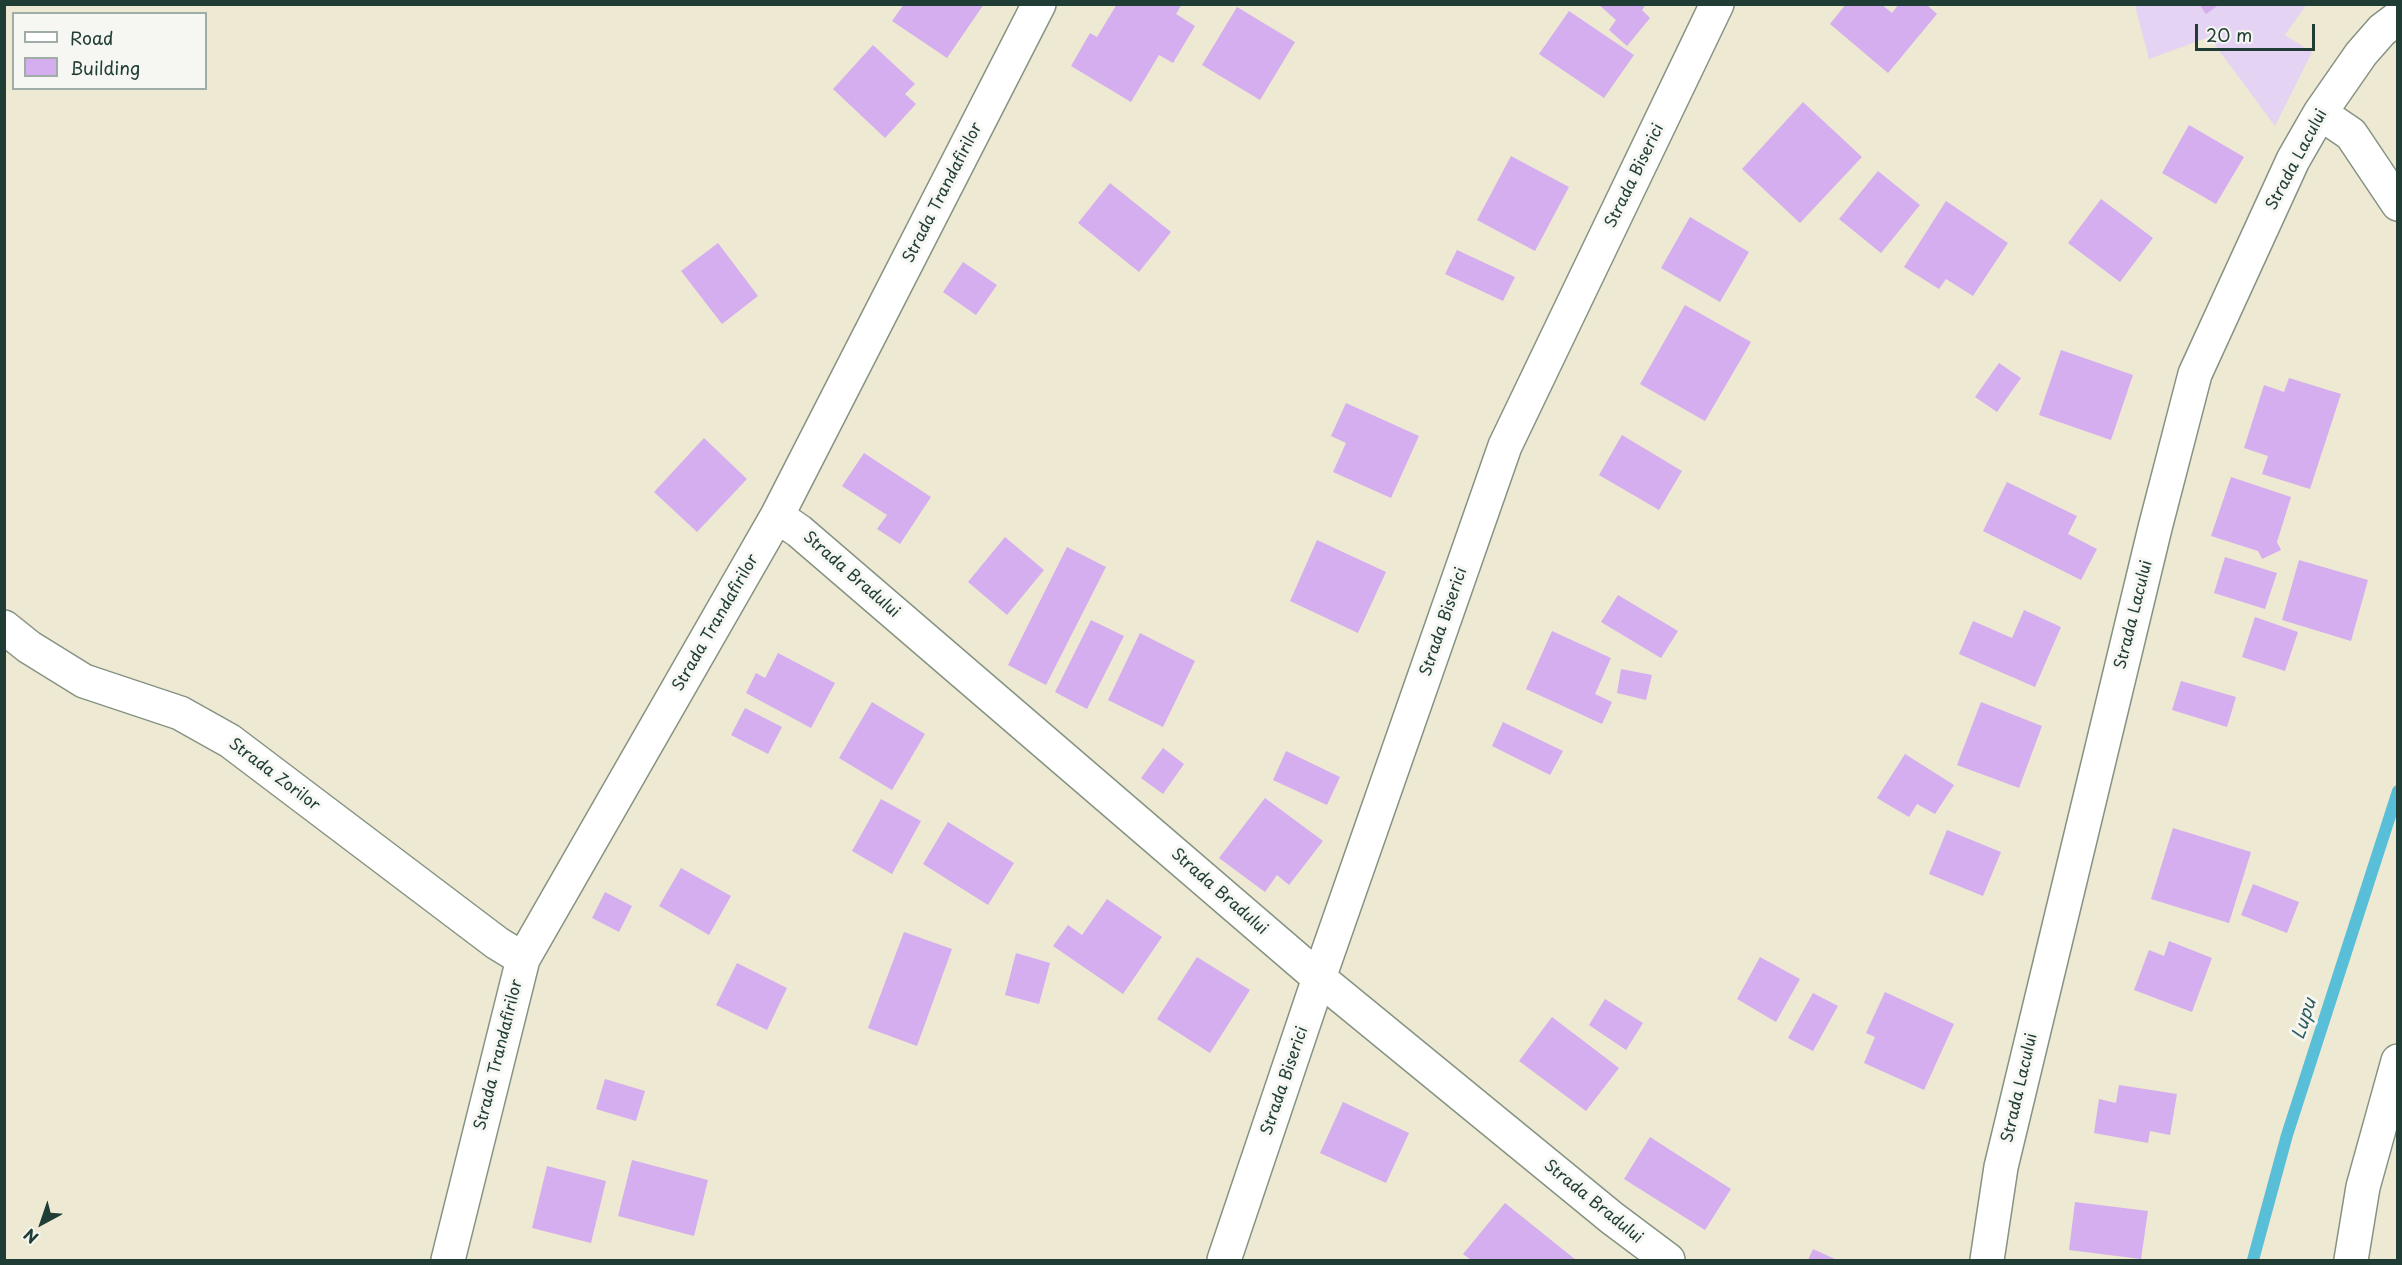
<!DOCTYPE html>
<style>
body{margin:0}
#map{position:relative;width:2402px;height:1265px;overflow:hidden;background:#ede9d2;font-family:"Playpen Sans",sans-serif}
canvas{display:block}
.frame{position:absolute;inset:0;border:6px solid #1f3d34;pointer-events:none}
.legend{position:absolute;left:12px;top:12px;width:195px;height:78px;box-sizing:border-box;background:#f6f6f2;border:2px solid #a0aca6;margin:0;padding:8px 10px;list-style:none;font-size:18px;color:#1f3d34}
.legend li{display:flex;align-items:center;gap:12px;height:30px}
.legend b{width:30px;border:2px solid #a0aca6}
.north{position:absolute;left:12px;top:1193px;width:60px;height:60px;-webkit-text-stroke:4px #f6f6f2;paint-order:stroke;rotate:220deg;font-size:16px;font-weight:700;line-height:24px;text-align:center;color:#1f3d34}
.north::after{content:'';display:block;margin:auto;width:21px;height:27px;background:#1f3d34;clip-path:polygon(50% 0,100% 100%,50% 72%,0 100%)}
.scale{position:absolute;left:2195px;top:24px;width:120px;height:27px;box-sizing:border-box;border:3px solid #1f3d34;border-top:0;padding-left:8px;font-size:18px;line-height:21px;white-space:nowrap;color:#1f3d34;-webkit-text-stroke:4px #f6f6f2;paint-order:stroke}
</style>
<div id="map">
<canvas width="2402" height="1265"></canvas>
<div class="frame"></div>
<ul class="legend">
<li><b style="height:8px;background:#fff"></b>Road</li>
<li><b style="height:16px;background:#d5aeef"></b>Building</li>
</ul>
<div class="north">N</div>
<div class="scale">20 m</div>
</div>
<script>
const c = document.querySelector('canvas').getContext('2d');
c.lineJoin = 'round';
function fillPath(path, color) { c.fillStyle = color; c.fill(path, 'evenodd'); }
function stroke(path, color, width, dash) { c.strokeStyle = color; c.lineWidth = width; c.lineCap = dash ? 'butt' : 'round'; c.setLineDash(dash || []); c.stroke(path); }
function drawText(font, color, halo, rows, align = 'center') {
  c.font = font + ' "Playpen Sans",sans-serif'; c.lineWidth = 6; c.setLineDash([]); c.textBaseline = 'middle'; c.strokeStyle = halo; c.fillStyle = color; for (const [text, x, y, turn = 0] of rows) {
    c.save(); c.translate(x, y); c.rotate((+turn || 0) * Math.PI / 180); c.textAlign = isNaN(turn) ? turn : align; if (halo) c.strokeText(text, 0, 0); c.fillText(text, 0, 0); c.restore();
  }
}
fillPath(new Path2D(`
 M2135,5H2306L2285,35L2312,52L2275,126L2209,37L2149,59Z`), '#e4d3f2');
stroke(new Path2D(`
 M2253,1260L2287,1135L2398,791`), '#59bed7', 12);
fillPath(new Path2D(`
 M904,4H984L947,58L892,21Z
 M1117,4H1182L1176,14L1195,26L1173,63L1159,55L1131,102L1071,66L1090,33L1097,37Z
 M1598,4H1646L1642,10L1650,18L1627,46L1609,30L1616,20Z
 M1846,4H1881L1892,13L1899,4H1926L1937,14L1888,73L1830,24Z
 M2199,4H2220L2206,14Z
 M1237,7L1295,42L1260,100L1202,65Z
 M1569,11L1634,55L1604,98L1539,54Z
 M873,45L915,84L905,94L916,104L885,138L833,89Z
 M1803,102L1862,157L1800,223L1742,169Z
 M2189,125L2244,157L2216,204L2162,173Z
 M1511,156L1569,187L1535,251L1477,220Z
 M1878,171L1920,205L1881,253L1839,219Z
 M1110,183L1171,232L1139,272L1078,223Z
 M2101,199L2153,238L2120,282L2068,243Z
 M1946,201L2008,243L1973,296L1946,279L1939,289L1904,267Z
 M1690,217L1749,252L1720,302L1661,268Z
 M718,243L758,296L722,324L681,271Z
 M1457,250L1515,277L1503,301L1445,274Z
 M963,262L997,285L976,315L943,292Z
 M1685,305L1751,342L1705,421L1640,384Z
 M2061,350L2133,375L2111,440L2039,415Z
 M1999,363L2021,378L1997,412L1975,397Z
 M2289,378L2341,394L2310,489L2262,474L2268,456L2244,448L2264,385L2284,392Z
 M1346,403L1419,436L1391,498L1333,472L1346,443L1331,436Z
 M1622,435L1682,471L1659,510L1599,475Z
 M704,438L747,479L697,532L654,492Z
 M864,453L931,497L900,544L877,529L887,515L842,486Z
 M2231,477L2291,497L2277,542L2281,550L2262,559L2258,551L2211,536Z
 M2007,482L2077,516L2068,534L2097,549L2081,580L1983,531Z
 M1005,537L1044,570L1007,615L968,582Z
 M1317,540L1386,572L1358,633L1290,601Z
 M1067,547L1106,567L1046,685L1008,665Z
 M2225,557L2277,573L2265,609L2214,593Z
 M2299,560L2368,580L2351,641L2282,620Z
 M1618,595L1678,631L1661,658L1601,622Z
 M2024,610L2061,627L2035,687L1959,654L1973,621L2012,638Z
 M2255,617L2298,632L2285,671L2242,657Z
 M1091,620L1124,636L1087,709L1055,692Z
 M1552,631L1611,658L1595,694L1612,702L1602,724L1526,689Z
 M1140,633L1195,661L1163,727L1108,700Z
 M778,653L835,683L811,728L746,693L756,673L765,678Z
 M1621,669L1652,675L1646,700L1617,693Z
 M2181,681L2236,697L2227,727L2172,710Z
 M872,702L925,734L892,790L839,758Z
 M1981,702L2042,726L2019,788L1957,765Z
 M745,708L782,727L768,754L731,735Z
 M1503,722L1563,751L1550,775L1492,746Z
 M1163,748L1184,764L1163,794L1141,778Z
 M1286,751L1340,777L1327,805L1273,780Z
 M1905,754L1954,785L1935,814L1917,804L1909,817L1877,798Z
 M1265,798L1323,841L1289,885L1277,875L1265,892L1219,858Z
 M881,799L921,821L892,874L852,851Z
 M948,822L1014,863L988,905L923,864Z
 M2173,828L2251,852L2229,923L2151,899Z
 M1947,830L2001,852L1983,896L1929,874Z
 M681,868L731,896L709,935L659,906Z
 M2253,884L2299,902L2287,933L2241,915Z
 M605,892L632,906L619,932L592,918Z
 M1107,899L1162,937L1123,994L1053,946L1068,925L1082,935Z
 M904,932L952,949L917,1046L868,1028Z
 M2169,941L2212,958L2192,1012L2134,990L2149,950L2164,956Z
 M1016,953L1050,963L1039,1004L1005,995Z
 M1197,957L1250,990L1210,1053L1157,1019Z
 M1760,957L1800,979L1776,1022L1737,999Z
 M737,963L787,988L767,1030L716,1005Z
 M1885,992L1954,1024L1924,1090L1864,1063L1875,1037L1866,1033Z
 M1813,993L1838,1006L1813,1051L1788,1038Z
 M1605,999L1643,1023L1626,1050L1589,1025Z
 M1552,1017L1619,1068L1586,1111L1519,1061Z
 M605,1079L645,1091L636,1121L596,1109Z
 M2119,1085L2177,1094L2170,1135L2150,1131L2148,1143L2094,1133L2099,1099L2116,1103Z
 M1343,1102L1409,1133L1386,1183L1320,1153Z
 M1650,1137L1731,1189L1705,1230L1624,1179Z
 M632,1160L708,1180L694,1236L618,1216Z
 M547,1166L606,1181L591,1243L532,1228Z
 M2075,1202L2148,1211L2141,1259L2069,1250Z
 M1505,1203L1576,1260H1471L1463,1254Z
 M1813,1249L1837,1260H1808Z`), '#d5aeef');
const minor = new Path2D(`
 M2320,113L2351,134L2398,204
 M777,516L799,531L1319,978L1612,1218L1668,1260
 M4,627L29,647L84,681L180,713L230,741L497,943L523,959
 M448,1260L523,959L777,516L1039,4
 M1224,1260L1319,978L1505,446L1717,4
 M1987,1260L2001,1167L2155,528L2195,374L2293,160L2320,113L2361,54L2382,30L2398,18
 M2351,1260L2363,1187L2398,1061`);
stroke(minor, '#869383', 36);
stroke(minor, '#fff', 33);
drawText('16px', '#1f3d34', '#f6f6f2', [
 ["Strada Lacului",2297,160,-62],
 ["Strada Biserici",1635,176,-64],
 ["Strada Trandafirilor",943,193,-63],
 ["Strada Bradului",851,575,41],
 ["Strada Lacului",2134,615,-76],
 ["Strada Biserici",1444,622,-71],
 ["Strada Trandafirilor",716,623,-60],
 ["Strada Zorilor",274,775,37],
 ["Strada Bradului",1219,892,41],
 ["Strada Trandafirilor",499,1055,-76],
 ["Strada Biserici",1285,1081,-71],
 ["Strada Lacului",2020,1088,-77],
 ["Strada Bradului",1593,1202,39]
]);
drawText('italic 18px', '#2e5d5d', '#f6f6f2', [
 ["Lupu",2305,1019,-72]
]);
</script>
